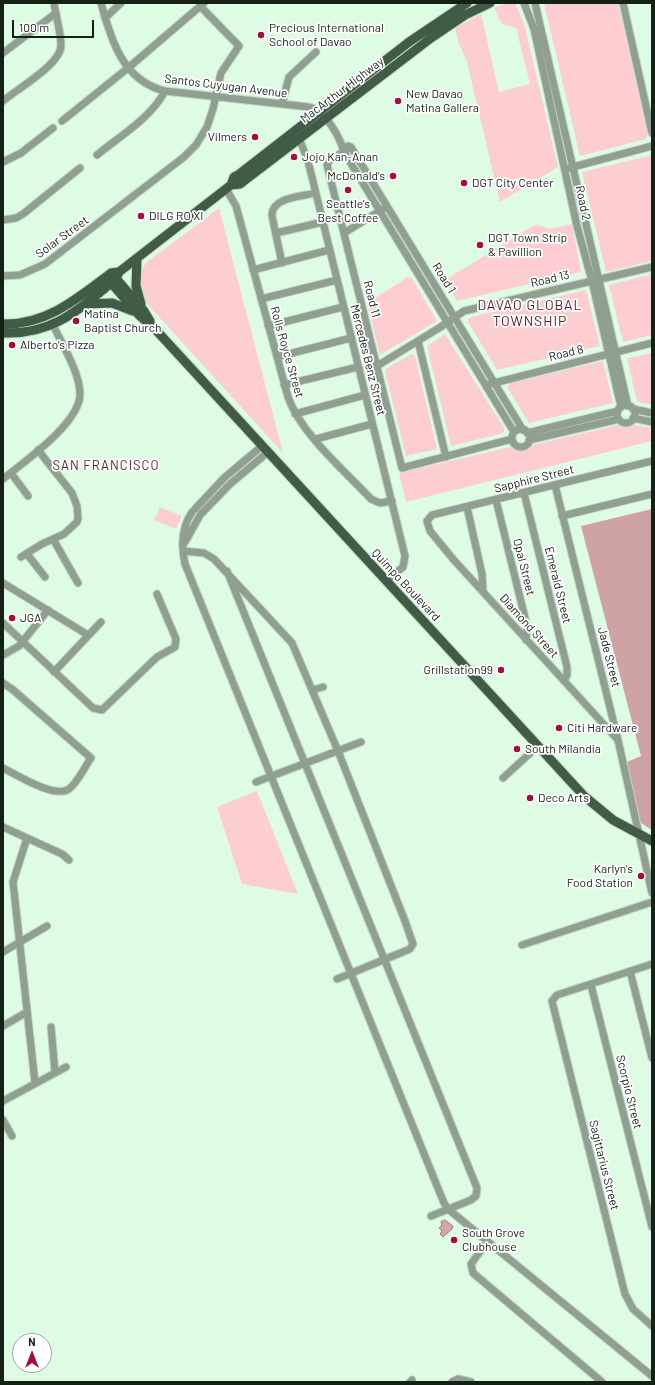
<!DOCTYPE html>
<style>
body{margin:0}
#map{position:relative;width:655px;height:1385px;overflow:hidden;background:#defce3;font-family:Barlow,sans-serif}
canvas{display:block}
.frame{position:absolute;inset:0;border:4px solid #152017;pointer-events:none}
.north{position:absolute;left:12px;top:1333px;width:40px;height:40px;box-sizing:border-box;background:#fff;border:1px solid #a1a6a2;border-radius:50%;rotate:0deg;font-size:11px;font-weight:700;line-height:16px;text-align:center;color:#152017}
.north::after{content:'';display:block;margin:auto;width:14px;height:18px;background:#a60c3c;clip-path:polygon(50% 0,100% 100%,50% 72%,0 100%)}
.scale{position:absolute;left:12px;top:20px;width:82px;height:18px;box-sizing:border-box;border:2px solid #152017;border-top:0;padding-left:5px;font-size:12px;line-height:14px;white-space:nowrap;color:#152017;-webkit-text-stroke:3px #fff;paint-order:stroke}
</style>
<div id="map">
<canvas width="655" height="1385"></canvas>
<div class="frame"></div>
<div class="north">N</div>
<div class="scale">100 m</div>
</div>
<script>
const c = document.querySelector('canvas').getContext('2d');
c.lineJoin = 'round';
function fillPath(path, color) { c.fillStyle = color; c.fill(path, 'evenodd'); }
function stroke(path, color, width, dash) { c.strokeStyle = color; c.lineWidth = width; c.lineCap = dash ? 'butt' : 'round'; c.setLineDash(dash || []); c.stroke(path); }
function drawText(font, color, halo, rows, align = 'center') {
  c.font = font + ' Barlow,sans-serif'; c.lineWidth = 3.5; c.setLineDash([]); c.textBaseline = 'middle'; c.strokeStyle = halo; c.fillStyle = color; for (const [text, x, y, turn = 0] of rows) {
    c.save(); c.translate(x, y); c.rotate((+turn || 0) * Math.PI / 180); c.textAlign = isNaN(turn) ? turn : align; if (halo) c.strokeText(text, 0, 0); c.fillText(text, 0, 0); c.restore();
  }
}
fillPath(new Path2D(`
 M508,3H515L524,23L558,167L500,202L467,62L459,44L455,28L481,14L499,92L530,84L516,28L502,24L494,8Z
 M544,3H618L648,133L646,139L580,156Z
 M652,155V261L606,272L582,172Z
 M219,208L283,453L150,307C139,292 135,277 147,262Z
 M536,224L549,229L572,224L581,272L457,301L445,280Z
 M652,274V335L623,342L609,285Z
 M408,277L412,278L437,321L380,355L367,303Z
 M586,290L600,346L497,370L468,322V319L471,317Z
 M445,334L504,428V433L451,446L427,346Z
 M652,353V405L637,402L627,358Z
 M411,354L415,356L437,449L406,456L385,372L387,368Z
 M603,361L613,403L529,423L507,387L511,383Z
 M618,425L625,427L635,425L652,428V441L406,502L399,473L510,447L522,451L533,445Z
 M160,507L182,516L176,529L154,520Z
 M257,791L298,894L242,884L217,807Z`), '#fcced1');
fillPath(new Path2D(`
 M652,509V830L641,823L638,817L627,762L641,756L581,526Z`), '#cfa2a5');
const water = new Path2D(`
 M445,1220L453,1226L452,1229L443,1237L440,1234L442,1231L439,1228L442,1225L441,1222Z`);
fillPath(water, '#d4a6a9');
stroke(water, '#9b7e7d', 1);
const minor = new Path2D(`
 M101,3C111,40 123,81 165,91L309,107C325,110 340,137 344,152L514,432
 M524,3L534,29L577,226L592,281L621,407
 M535,3L628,406
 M623,3L652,133
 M105,18L121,3
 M3,53L56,13
 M3,101C17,89 60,65 61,46C61,32 56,17 54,3
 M282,104L289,77L316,52
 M62,121L128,68L204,3
 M299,138L308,161L405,556L403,567L386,581
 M348,146L351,147L523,430
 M351,147L330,160L327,165L402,468L512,439
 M97,155C120,136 151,118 165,91
 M3,162L21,153L53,128
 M569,168L652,146
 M226,189L236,206L288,397C301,434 344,470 371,499L380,503L392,501
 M3,220L16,218L23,214L80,168
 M276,233L323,222
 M344,233L383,209
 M282,263L272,216C271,197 301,197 315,193
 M253,270L329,250
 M3,276L20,275L45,264L184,157L196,145L207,127L213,109L221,73L239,46L200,6
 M261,299L337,280
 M268,326L343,307
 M418,341L446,457
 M277,357L351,338
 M377,366L439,328L464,311L652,267
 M490,384L652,343
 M284,385L358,367
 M617 414a9 9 0 1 1 18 0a9 9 0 1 1-18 0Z
 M633,409L652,413
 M295,414L365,395
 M633,418L652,422
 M512 438a9 9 0 1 1 18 0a9 9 0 1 1-18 0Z
 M527,433L618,411
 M316,439L372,424
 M529,440L619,419
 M11,473L28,496
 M3,479C25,461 80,423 80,394C80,373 62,344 53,325
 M555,485L618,740L652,893
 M524,493L567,667V675L564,681
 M496,500L527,626L526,640
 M467,507L482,574L483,591
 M195,509L224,478L262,446
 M192,512C182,527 181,546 185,564L444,1203L448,1209L652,1376
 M201,514L230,484L268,452
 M562,516L652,494
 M53,539L78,583
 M185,542L199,517
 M183,551L204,553L214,559L292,643L338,751L405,921L413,944L410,949L337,979
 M27,554L45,577
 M21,557L42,544L64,534L77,522L78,518L77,506L72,493L38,450
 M227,571L477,1188L476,1196L471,1200L431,1216
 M3,583L88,635
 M3,623L93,708L102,710L157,657L175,647L176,639L157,594
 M3,655L19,646L48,610
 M54,672L101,622
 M3,683L12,689L91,758C84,768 78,782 69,789C55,799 17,775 3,768
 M313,690L323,687
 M618,740L453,559L430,531L427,521L432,515L652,461
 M503,778L538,746
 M256,782L361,742
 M3,827L62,854L69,860
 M27,838L13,882L35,1083
 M522,945L652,902
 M3,952L47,926
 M652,964L557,995L552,1001L625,1294L633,1309L652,1326
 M630,971L652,1058
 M591,985L652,1227
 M3,1026L27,1012
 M51,1027L55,1072
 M3,1101L66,1067
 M3,1120L12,1136
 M488,1241L471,1264L473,1273L602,1382
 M410,1382L412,1380
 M452,1382L458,1379L471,1382`);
const major = new Path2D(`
 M231,185L240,184L431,38L465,15L490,3
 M137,258L136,286L141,304
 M113,275L144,311L150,321
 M106,277L139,315L155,329L584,796L613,820L652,841
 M86,304L112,303L133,311
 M3,324C47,325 78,298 111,273L119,272
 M3,333C54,335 79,309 116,279L119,272L231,185L234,177L238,175L409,42L467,3`);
stroke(minor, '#bed9c2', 9);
stroke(major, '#bed9c2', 11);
stroke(minor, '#919f93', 7);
stroke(major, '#415b46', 9);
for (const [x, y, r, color] of [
 [261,35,4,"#a60c3c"],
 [398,101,4,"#a60c3c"],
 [255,137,4,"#a60c3c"],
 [294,157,4,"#a60c3c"],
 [393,176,4,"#a60c3c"],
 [464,183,4,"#a60c3c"],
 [348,190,4,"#a60c3c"],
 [141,216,4,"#a60c3c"],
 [480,245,4,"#a60c3c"],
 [76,321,4,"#a60c3c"],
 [12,345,4,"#a60c3c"],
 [12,618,4,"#a60c3c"],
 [501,670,4,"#a60c3c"],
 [559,728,4,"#a60c3c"],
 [517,749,4,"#a60c3c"],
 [530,798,4,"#a60c3c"],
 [641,876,4,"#a60c3c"],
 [454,1240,4,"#a60c3c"]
]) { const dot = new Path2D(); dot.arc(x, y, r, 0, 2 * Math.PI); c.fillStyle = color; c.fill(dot); stroke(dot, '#fff', 1.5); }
drawText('12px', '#152017', '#fff', [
 ["Precious International",269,28],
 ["School of Davao",269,42],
 ["New Davao",406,94],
 ["Matina Gallera",406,108],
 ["Vilmers",247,137,"right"],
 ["Jojo Kan-Anan",302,157],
 ["McDonald's",385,176,"right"],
 ["DGT City Center",472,183],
 ["Seattle's",348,204,"center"],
 ["Best Coffee",348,218,"center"],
 ["DILG RO XI",149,216],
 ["DGT Town Strip",488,238],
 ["& Pavillion",488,252],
 ["Matina",84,314],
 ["Baptist Church",84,328],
 ["Alberto's Pizza",20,345],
 ["JGA",20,618],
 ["Grillstation99",493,670,"right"],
 ["Citi Hardware",567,728],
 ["South Milandia",525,749],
 ["Deco Arts",538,798],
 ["Karlyn's",633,869,"right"],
 ["Food Station",633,883,"right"],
 ["South Grove",462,1233],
 ["Clubhouse",462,1247]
], 'left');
drawText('12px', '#152017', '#fff', [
 ["Santos Cuyugan Avenue",226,86,7],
 ["MacArthur Highway",342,90,-37],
 ["Road 2",583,203,78],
 ["Solar Street",62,237,-36],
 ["Road 1",444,278,58],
 ["Road 13",550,279,-13],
 ["Road 11",372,299,76],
 ["Rolls Royce Street",287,352,74],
 ["Road 8",566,353,-14],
 ["Mercedes Benz Street",368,360,76],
 ["Sapphire Street",534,479,-14],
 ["Opal Street",524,567,76],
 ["Quimpo Boulevard",406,585,47],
 ["Emerald Street",558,585,76],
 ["Diamond Street",529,626,48],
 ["Jade Street",609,657,76],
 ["Scorpio Street",629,1092,76],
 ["Sagittarius Street",604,1165,76]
]);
c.letterSpacing = '1px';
drawText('13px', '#5e1927', '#fff', [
 ["SAN FRANCISCO",106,466]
]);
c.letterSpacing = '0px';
c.letterSpacing = '1px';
drawText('14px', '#5e1927', '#fff', [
 ["DAVAO GLOBAL",530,305],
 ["TOWNSHIP",530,321]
]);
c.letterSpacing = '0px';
</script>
